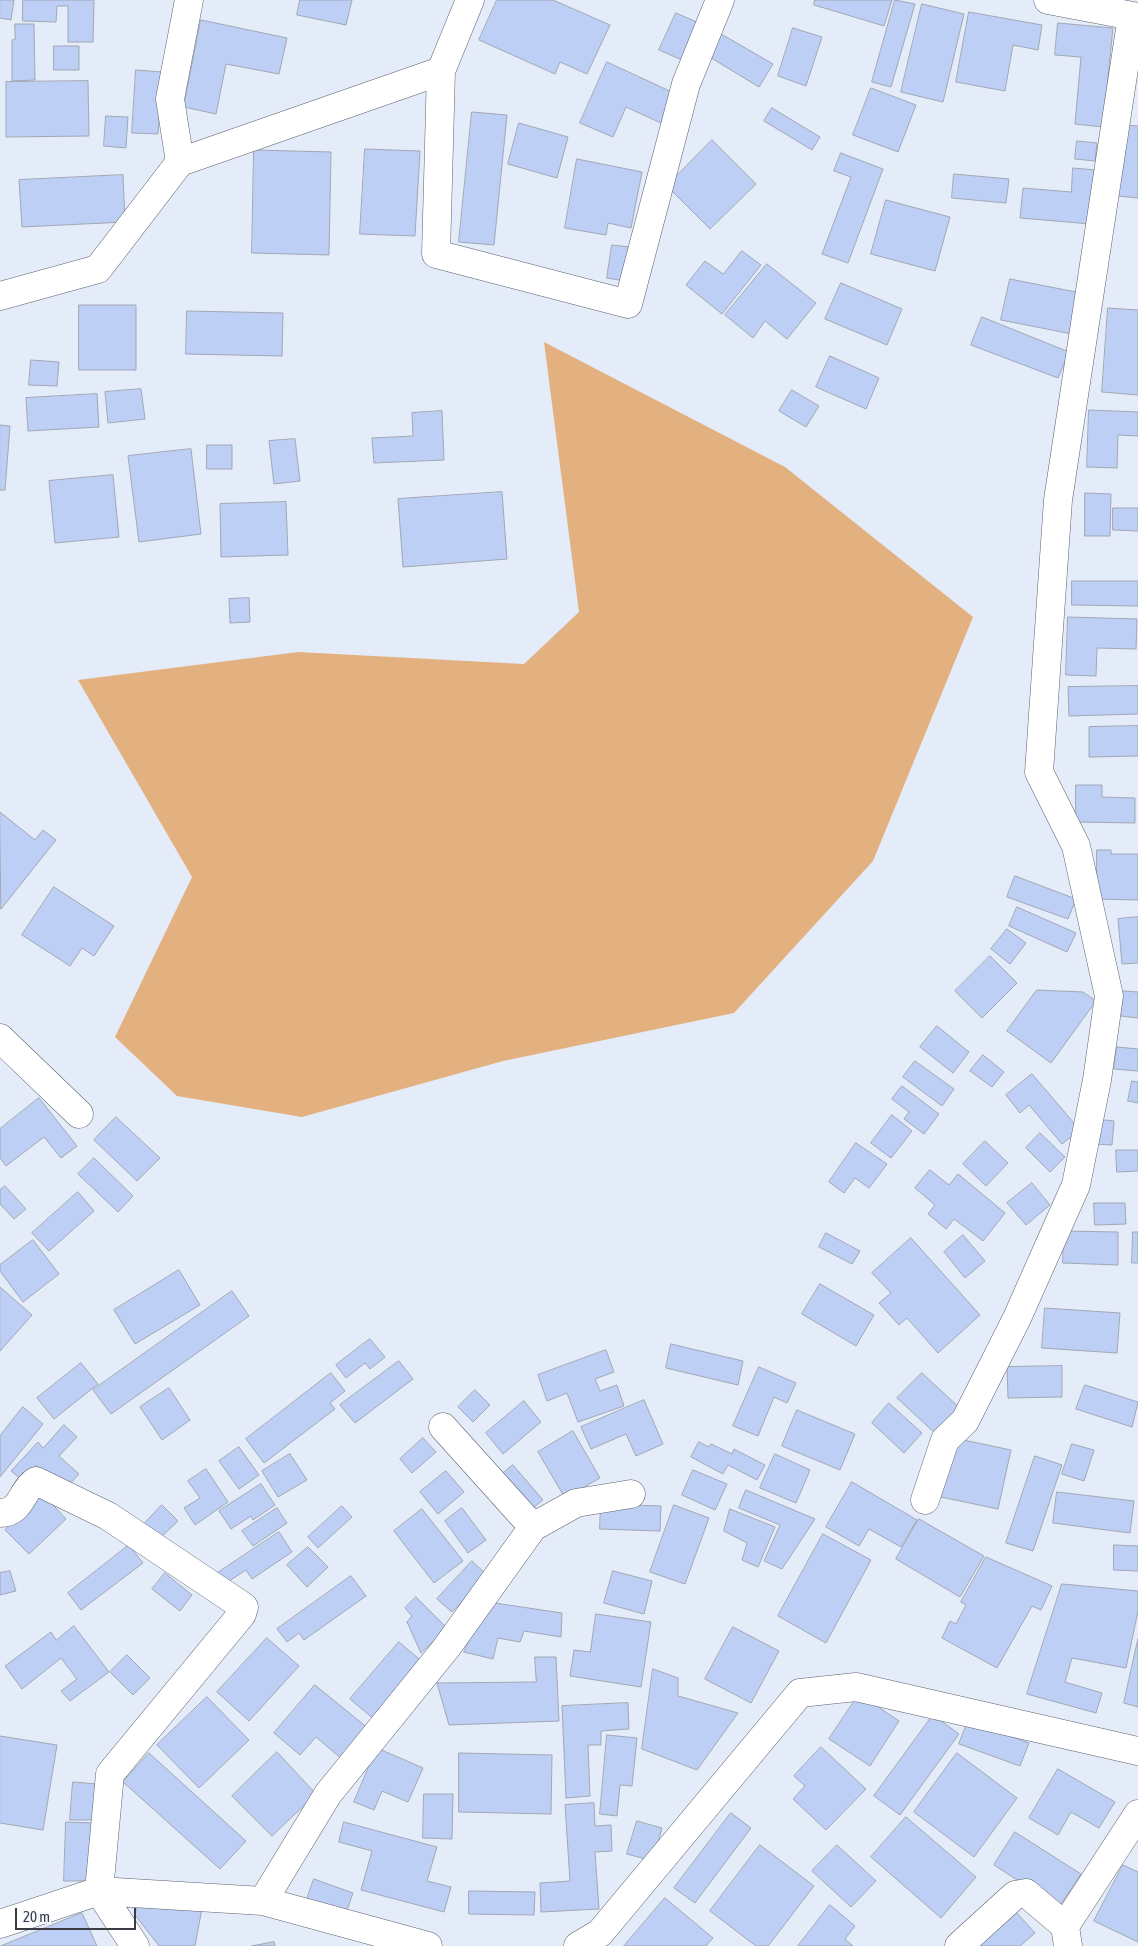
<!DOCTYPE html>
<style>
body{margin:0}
#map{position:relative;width:1138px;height:1946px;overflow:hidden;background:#e4ebf9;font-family:"Asap Condensed",sans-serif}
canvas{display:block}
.scale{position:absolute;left:15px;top:1908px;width:121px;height:22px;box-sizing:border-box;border:2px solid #393c42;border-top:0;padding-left:6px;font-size:15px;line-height:18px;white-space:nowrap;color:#393c42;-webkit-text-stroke:4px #f5f8fe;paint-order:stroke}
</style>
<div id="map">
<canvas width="1138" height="1946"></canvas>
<div class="scale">20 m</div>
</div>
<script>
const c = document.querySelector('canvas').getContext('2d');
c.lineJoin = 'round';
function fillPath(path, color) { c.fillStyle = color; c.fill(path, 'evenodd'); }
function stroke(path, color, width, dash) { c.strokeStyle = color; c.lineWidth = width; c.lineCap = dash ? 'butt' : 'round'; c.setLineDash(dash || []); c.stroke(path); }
fillPath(new Path2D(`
 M544,342L785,467L973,617L873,861L734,1013L503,1061L302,1117L177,1096L115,1037L192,877L78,680L298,652L524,664L579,612Z`), '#e3b17f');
const building = new Path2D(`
 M0,0H14L11,20L0,18Z
 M23,0H94L93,42H68V6H57L56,22L23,21Z
 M300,0H352L346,25L297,15Z
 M497,0H553L610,25L587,74L560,62L555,74L479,40Z
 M815,0H892L884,26L814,5Z
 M895,0L915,4L891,87L872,82Z
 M922,4L964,14L943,102L901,92Z
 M969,12L1042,25L1038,50L1013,45L1005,91L956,82Z
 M676,13L699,23L682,60L659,50Z
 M201,20L287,38L279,74L226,64L216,114L184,107Z
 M1058,23L1113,28L1103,127L1075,124L1081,57L1055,55Z
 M15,24H34L35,80L12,81V40L15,39Z
 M793,28L822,37L806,86L778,76Z
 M716,31L773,64L759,87L703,53Z
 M54,46H79V70H54Z
 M607,62L674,93L661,123L626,107L613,137L580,123Z
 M136,70L163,72L158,134L132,133Z
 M88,81L89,136L6,137V82Z
 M871,88L916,105L898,152L853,135Z
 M772,108L820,137L812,150L764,121Z
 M472,112L507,115L494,245L459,242Z
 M106,116L128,117L126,148L104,146Z
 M519,123L568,137L557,178L508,164Z
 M1124,125L1138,126V198L1118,196Z
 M712,140L756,184L710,229L667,186Z
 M1077,141L1097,143L1095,161L1075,159Z
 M365,149L420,151L415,236L360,234Z
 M254,150L331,152L329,255L252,253Z
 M841,153L883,169L848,263L822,254L851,177L834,171Z
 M577,159L642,172L631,228L608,223L606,235L565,228Z
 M1073,168L1096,170L1091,224L1020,218L1023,188L1071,192Z
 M954,174L1009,179L1006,203L952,198Z
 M123,175L125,222L22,227L19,180Z
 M886,200L950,217L935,271L871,254Z
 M612,245L630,247L625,281L607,278Z
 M742,251L761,265L722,314L686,285L705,261L723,274Z
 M767,264L816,303L787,339L765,321L753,338L725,315Z
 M1010,279L1081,293L1072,334L1001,320Z
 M841,283L902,309L887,345L825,319Z
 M79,305H136V370H79Z
 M1108,308L1138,310V395L1102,392Z
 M187,311L283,313L282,356L186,354Z
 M982,317L1069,352L1058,378L971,345Z
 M830,356L879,378L866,409L816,387Z
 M31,360L59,362L57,386L29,385Z
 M141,389L145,419L108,423L105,392Z
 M792,390L819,406L806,427L779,411Z
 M97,394L99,427L28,431L26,398Z
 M1089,410L1138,412V436L1118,435L1117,468L1087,467Z
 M442,411L444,460L374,463L372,438L413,436L412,413Z
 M0,425L10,426L5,490H0Z
 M295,439L300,481L274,484L269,441Z
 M207,445H232V469H207Z
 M191,449L201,534L139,542L128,456Z
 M113,475L119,537L55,543L49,481Z
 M502,492L507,559L403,567L398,499Z
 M1085,493L1111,494L1110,536H1085Z
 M286,502L288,555L221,557L220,504Z
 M1113,508H1138V531L1113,530Z
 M1072,581H1138V606L1072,605Z
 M249,598L250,622L230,623L229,599Z
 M1068,617L1137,619L1136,649L1097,648L1096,676L1066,675Z
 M1138,686V714L1069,716L1068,687Z
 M1138,726V756L1089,757V727Z
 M1076,785H1102V797L1135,798V823L1076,822Z
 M0,812L35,840L43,830L56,840L1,909Z
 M1097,850H1111V854H1138V900L1097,899Z
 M1015,876L1076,899L1068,919L1007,897Z
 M54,887L114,926L94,956L82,948L70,966L22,935Z
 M1017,907L1076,933L1067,952L1009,926Z
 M1138,917V963L1122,964L1118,919Z
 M1007,929L1026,943L1010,964L991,949Z
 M990,956L1017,983L982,1018L955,991Z
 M1037,990L1083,992L1096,1001L1051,1063L1007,1031Z
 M1123,991L1138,992V1018L1121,1016Z
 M937,1026L969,1052L953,1073L920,1047Z
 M1117,1047L1138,1049V1071L1114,1069Z
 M983,1055L1004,1072L992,1087L970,1071Z
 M915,1061L954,1089L942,1106L903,1077Z
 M1032,1074L1080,1130L1062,1144L1029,1105L1020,1113L1006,1095Z
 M1132,1081L1138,1082V1103L1128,1101Z
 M902,1086L939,1114L924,1134L904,1119L909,1112L892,1099Z
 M39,1098L77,1146L61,1158L44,1137L6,1166L0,1158V1129Z
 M892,1115L912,1131L891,1158L871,1143Z
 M116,1117L160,1158L137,1181L94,1140Z
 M1096,1119L1114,1121L1112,1145L1094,1144Z
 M1040,1133L1065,1157L1050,1172L1026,1148Z
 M985,1141L1008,1163L986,1186L963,1164Z
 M856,1143L887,1164L869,1188L855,1178L844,1193L829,1182Z
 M1116,1150H1138V1171L1117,1172Z
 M94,1158L133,1196L118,1212L78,1174Z
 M930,1170L949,1185L958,1174L1005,1213L983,1241L954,1219L946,1229L928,1214L935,1205L915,1188Z
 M1032,1183L1050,1205L1026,1225L1007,1203Z
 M5,1186L26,1209L14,1219L0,1204V1190Z
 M78,1192L94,1211L49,1251L32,1233Z
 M1094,1203H1125L1126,1224L1095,1225Z
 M1064,1231L1118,1232V1265L1063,1263Z
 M1133,1232H1138V1263H1132Z
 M826,1233L860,1251L852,1264L819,1247Z
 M963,1235L985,1261L965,1278L944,1252Z
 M911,1238L980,1315L938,1353L907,1318L899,1325L879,1303L891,1293L872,1273Z
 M33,1240L59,1274L23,1302L0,1271V1265Z
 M179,1270L200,1305L135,1344L114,1310Z
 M820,1284L874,1315L856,1346L802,1314Z
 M0,1287L32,1315L0,1351Z
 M232,1291L249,1316L111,1414L93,1390Z
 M1045,1308L1120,1313L1117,1353L1042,1348Z
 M370,1339L385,1357L370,1369L365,1363L346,1378L336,1365Z
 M671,1344L743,1361L738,1385L666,1368Z
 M606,1350L614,1372L595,1379L600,1391L617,1385L624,1406L578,1422L567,1393L547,1401L538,1375Z
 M399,1361L413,1379L355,1423L340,1405Z
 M81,1363L98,1384L54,1419L37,1398Z
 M1062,1366V1397L1008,1398L1007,1367Z
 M759,1367L796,1383L787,1403L774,1397L758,1436L733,1426Z
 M331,1373L345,1391L330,1403L335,1409L264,1463L246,1439Z
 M922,1373L963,1411L938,1436L897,1398Z
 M1085,1385L1138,1402L1132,1427L1076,1409Z
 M169,1388L190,1420L162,1440L140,1407Z
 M475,1390L490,1405L473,1422L458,1407Z
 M644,1400L663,1444L636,1456L626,1434L591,1449L581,1427Z
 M524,1401L541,1422L503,1454L486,1433Z
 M889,1403L922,1433L904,1453L872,1423Z
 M23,1407L43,1424L0,1477V1436Z
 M797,1410L855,1434L840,1470L782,1446Z
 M64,1425L77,1437L59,1456L79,1474L64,1490L36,1465L22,1480L11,1471L38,1442L43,1448Z
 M573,1431L600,1478L565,1498L538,1452Z
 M423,1438L436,1452L412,1473L400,1459Z
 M954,1438L1011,1450L998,1509L941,1497Z
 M699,1442L709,1447L711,1444L732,1454L734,1449L765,1465L757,1480L728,1465L723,1474L691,1457Z
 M1072,1444L1094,1450L1084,1481L1062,1474Z
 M239,1447L259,1475L239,1489L219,1461Z
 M290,1454L307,1480L278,1497L262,1471Z
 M775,1454L810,1470L796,1503L760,1488Z
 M1035,1456L1062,1465L1033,1551L1006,1543Z
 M513,1465L543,1500L525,1514L495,1480Z
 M206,1469L228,1502L195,1525L184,1508L200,1498L188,1481Z
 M693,1470L727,1484L715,1510L682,1495Z
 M446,1471L464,1492L438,1514L420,1492Z
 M852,1482L917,1520L901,1547L869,1529L859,1546L826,1527Z
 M261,1484L275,1505L253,1520L251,1516L231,1529L219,1511Z
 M746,1490L815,1519L782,1569L764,1561L780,1525L739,1508Z
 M1057,1492L1134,1501L1130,1533L1053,1523Z
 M43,1494L66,1519L29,1554L5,1530Z
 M601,1504L661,1506L660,1531L600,1529Z
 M162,1505L178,1521L158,1540L143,1525Z
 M674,1505L709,1518L685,1584L650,1572Z
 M342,1506L352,1517L318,1548L308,1537Z
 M277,1508L287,1523L253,1546L242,1531Z
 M462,1508L486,1540L468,1553L445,1521Z
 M422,1509L463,1561L434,1583L394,1531Z
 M730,1509L775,1527L758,1567L742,1560L747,1543L724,1531Z
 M919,1519L984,1556L960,1597L896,1559Z
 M279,1532L292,1552L252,1579L246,1570L223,1585L216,1574Z
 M823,1534L871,1560L826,1643L778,1616Z
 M129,1545L143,1563L81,1610L68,1593Z
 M1114,1545L1138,1546V1571L1114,1570Z
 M308,1547L328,1567L307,1587L287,1565Z
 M986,1557L1052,1586L1041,1610L1032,1606L997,1668L942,1638L950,1621L956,1624L966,1605L961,1602Z
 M472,1561L487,1575L452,1612L437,1599Z
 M10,1571L16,1591L0,1595V1573Z
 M613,1571L652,1581L644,1614L604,1603Z
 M165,1573L192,1595L180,1611L152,1589Z
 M351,1576L366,1596L304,1640L299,1633L287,1642L277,1629Z
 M1062,1584L1138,1591V1611L1126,1668L1072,1658L1065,1682L1102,1693L1096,1713L1027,1694Z
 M416,1597L451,1632L440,1643L436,1639L421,1653L407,1622L412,1616L405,1608Z
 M488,1602L562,1613L561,1637L524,1631L520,1642L498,1638L493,1659L464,1652Z
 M596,1614L651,1622L641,1687L570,1676L574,1650L590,1652Z
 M74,1626L109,1672L70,1701L61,1691L77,1679L61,1658L22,1689L5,1666L51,1632L56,1640Z
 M733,1627L779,1651L751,1703L705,1679Z
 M267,1638L299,1666L249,1721L217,1692Z
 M1138,1639V1707L1124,1703Z
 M399,1642L425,1664L376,1721L350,1699Z
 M127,1655L150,1678L133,1695L110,1672Z
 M535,1657H556L559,1721L449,1725L437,1683L536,1682Z
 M653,1669L678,1678V1696L738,1713L697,1770L642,1749Z
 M315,1685L369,1729L343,1760L316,1737L300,1755L274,1733Z
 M859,1694L899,1721L870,1766L829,1739Z
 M207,1697L249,1740L199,1788L157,1745Z
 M628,1703L629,1729L601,1731V1745H588L590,1796L566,1798L562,1706Z
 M933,1715L959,1734L900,1815L874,1796Z
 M968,1721L1029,1743L1020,1766L959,1744Z
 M607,1735L637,1738L632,1786L620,1785L617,1816L600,1814Z
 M0,1736L57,1745L43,1830L0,1823Z
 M821,1747L866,1789L826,1830L793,1799L805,1786L794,1776Z
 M377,1748L423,1768L408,1802L382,1791L374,1810L354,1802Z
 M277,1752L316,1794L272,1836L232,1796Z
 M149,1753L246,1841L220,1869L123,1782Z
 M459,1753L552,1755L551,1814L459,1812Z
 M957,1753L1017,1798L974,1857L914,1812Z
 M1058,1769L1115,1802L1099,1828L1071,1812L1058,1835L1029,1818Z
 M73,1782L97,1784L95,1820H70Z
 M424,1794H453L452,1839L423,1838Z
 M594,1803L595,1826L611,1825L612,1851L595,1852L599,1909L541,1912L540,1883L570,1881L565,1805Z
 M731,1813L751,1828L695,1903L674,1888Z
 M906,1817L976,1877L941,1918L871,1857Z
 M637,1821L662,1828L653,1861L627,1854Z
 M66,1822L94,1823L92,1881H64Z
 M344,1822L437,1847L427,1881L451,1887L444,1912L361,1890L372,1851L339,1842Z
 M1015,1832L1081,1874L1059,1907L994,1865Z
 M760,1845L814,1886L768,1946H756L710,1911Z
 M837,1845L876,1881L851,1907L812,1871Z
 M1123,1865L1138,1872V1942L1094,1921Z
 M314,1879L353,1893L346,1913L307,1899Z
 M469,1891L535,1892L534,1915L469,1914Z
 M665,1898L713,1938L706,1946H624Z
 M203,1903L195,1946H159L135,1915L137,1904Z
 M830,1905L855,1926L845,1939L853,1946H798Z
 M1016,1912L1035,1933L1020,1946H978Z
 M82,1913L97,1946H1Z
 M274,1942L275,1946H252Z`);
fillPath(building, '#bdcff5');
stroke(building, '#a1a7b4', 1);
const minor = new Path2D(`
 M1048,0L1138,17
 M441,71L436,254L628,304L686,84L720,0
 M180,162L170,99L189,0
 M0,296L98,269L180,162L441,71L470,0
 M0,1038L79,1114
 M443,1427L533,1527
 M925,1500L945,1440L965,1421L1017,1318L1076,1185L1097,1080L1109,996L1076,846L1039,772L1058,500L1132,16
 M0,1513C22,1513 21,1490 36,1481L108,1516L244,1607L242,1614L110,1774L99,1891L135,1946
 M263,1901L328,1794L447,1647L533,1527L576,1503L631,1494
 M0,1924L99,1891L263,1901L428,1946
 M578,1946L600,1933L800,1693L856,1687L1138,1751
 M959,1946L1015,1895L1026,1893L1065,1926
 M1068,1946L1065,1926L1138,1814`);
stroke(minor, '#5c616d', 29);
stroke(minor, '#fff', 28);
</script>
